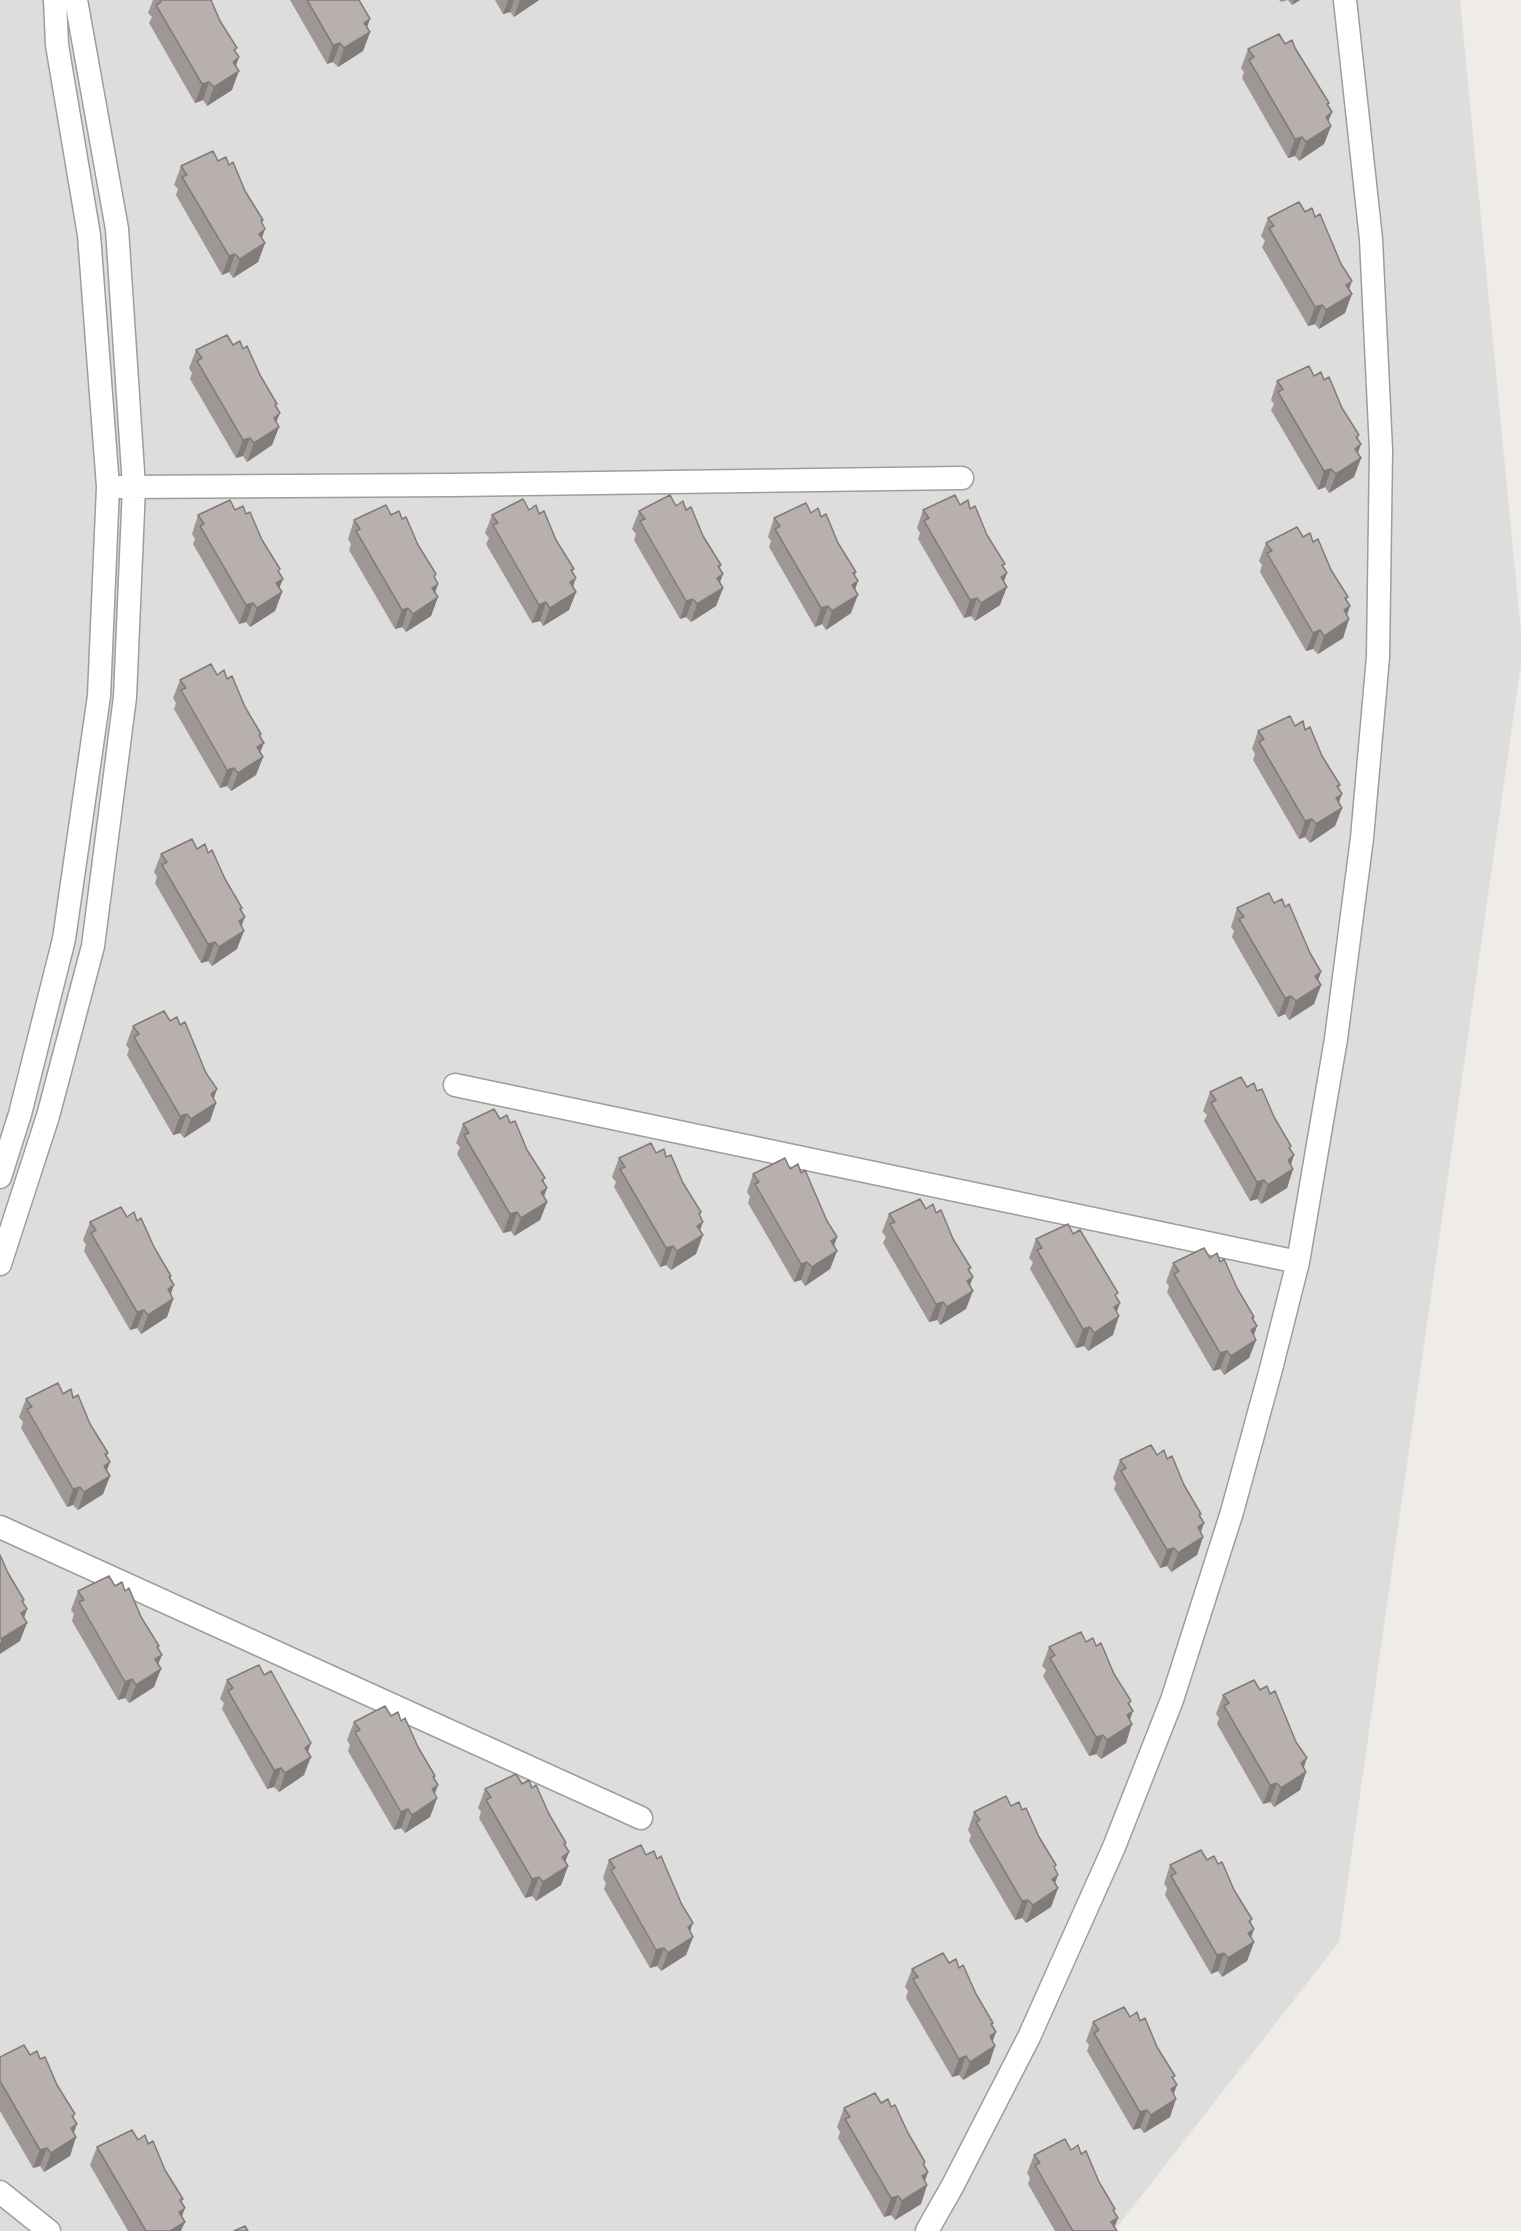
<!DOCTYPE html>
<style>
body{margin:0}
canvas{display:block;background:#efece7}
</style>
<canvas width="1521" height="2231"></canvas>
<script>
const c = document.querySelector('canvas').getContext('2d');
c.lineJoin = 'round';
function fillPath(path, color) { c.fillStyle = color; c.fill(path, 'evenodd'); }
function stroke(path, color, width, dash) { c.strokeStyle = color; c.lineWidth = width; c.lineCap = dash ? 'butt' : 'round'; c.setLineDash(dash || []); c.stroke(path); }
fillPath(new Path2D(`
 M0,0H1460L1521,632V664L1339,1942L1114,2231H0Z`), '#dedddd');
const minor = new Path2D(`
 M121,487L453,485L962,478
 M455,1085L1298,1262
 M0,1177L20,1114L64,939L99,696L108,487L89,235L57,45L55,0
 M0,1264L48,1116L93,946L125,697L134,487L117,229L76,0
 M0,1527L641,1818
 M0,2192L49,2231
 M927,2231L953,2185L1029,2037L1114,1847L1172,1700L1232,1512L1271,1369L1298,1262L1336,1039L1362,838L1378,657L1381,450L1371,239L1345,0`);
stroke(minor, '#9d9d9d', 25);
stroke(minor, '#fff', 22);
fillPath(new Path2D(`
 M153,0H211L220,21L237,48L235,51L236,66L232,90L207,106L203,100L195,103L149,23L152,17L148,13Z
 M290,0H359L367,27L370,32L363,51L338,67L333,62L327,64Z
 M495,0H539L514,17L510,12L503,14Z
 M1279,0H1300L1292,5L1288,0L1281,2Z
 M1285,44L1295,48L1332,112L1328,121L1331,126L1324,144L1299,161L1295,156L1288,158L1242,78L1244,72L1241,68L1248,49Z
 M218,161L229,165L263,220L262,223V238L265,243L258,262L233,278L229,272L222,275L176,195L178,189L174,185L181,166Z
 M1305,212L1315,217L1349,290L1345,313L1319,329L1315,324L1308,326L1262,247L1265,241L1261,236L1268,218Z
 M233,345L243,349L260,375L276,407V422L279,427L272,445L247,462L243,456L236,458L190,379L192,373L189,368L196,350Z
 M1314,376L1324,380L1359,435L1358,439V453L1361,458L1354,477L1329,493L1325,487L1318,490L1271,410L1274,404L1271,400L1277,381Z
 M960,505L970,509L987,535L1004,567V582L1000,605L975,621L971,616L964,618L918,539L920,533L917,528L923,510Z
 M676,506L686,510L721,565L720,568V583L723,588L716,606L691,622L686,617L680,619L634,540L636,534L632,529L639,511Z
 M235,510L262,540L283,579L279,587L282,592L275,611L250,627L246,622L239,624L193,544L195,539L192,534L198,515Z
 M529,510L539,514L574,569L572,572L573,587L576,592L569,610L543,626L540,621L532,623L486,544L489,538L485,533L492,515Z
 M811,513L821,517L856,572L855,575V590L851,613L826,630L822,624L815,627L769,547L771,541L768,537L774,518Z
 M391,515L402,519L418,545L438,584L435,593L438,597L431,616L406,632L402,627L395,629L349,550L351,544L348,539L354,520Z
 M1303,537L1313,542L1348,597L1346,600L1350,606L1347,615L1349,619L1343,638L1318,654L1313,649L1306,651L1260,572L1262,565L1259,561L1266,543Z
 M217,675L227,679L261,734L260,737V752L263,757L256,775L231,791L227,786L220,788L174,709L176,703L173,698L180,680Z
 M1295,726L1305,730L1340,785L1339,788V803L1342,808L1335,826L1310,843L1305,837L1299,839L1253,760L1255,754L1252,749L1258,731Z
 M197,849L208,853L225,879L241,911V926L237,949L212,966L208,961L201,963L155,883L157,877L154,872L161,854Z
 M1274,903L1285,907L1321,972L1318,980L1321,985L1314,1004L1289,1020L1285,1014L1278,1017L1232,937L1234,931L1231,927L1237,908Z
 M180,1025L216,1103L210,1121L184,1138L180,1133L173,1135L127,1055L129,1049L126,1045L133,1026Z
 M1247,1087L1274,1117L1294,1155L1291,1164L1293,1169L1287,1188L1261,1204L1257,1199L1250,1201L1204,1121L1207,1115L1203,1111L1210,1092Z
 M500,1119L510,1123L545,1178L543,1182L544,1197L547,1202L540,1220L514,1236L511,1231L503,1233L457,1154L460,1147L456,1143L463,1124Z
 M656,1153L666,1157L701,1212L700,1216V1231L696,1254L671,1270L666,1265L660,1267L614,1187L616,1182L612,1177L619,1158Z
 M801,1173L827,1221L837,1237L834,1246L837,1251L830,1269L805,1286L801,1280L794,1282L748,1203L750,1197L747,1192L753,1174Z
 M926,1209L936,1213L953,1239L969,1271L970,1286L966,1309L940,1325L937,1320L929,1322L883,1243L886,1237L882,1232L889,1214Z
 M127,1217L137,1221L171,1276L170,1279L171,1294L173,1299L167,1317L141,1334L137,1328L130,1330L84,1251L86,1245L83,1240L90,1222Z
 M1073,1234L1116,1297L1117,1312L1113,1335L1088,1351L1084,1346L1076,1348L1030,1269L1033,1262L1029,1258L1036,1239Z
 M1210,1258L1220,1262L1254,1317L1253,1320L1254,1335L1256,1340L1249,1358L1224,1375L1220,1369L1213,1371L1167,1292L1169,1286L1166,1282L1173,1263Z
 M63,1394L90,1424L108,1453L107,1456V1471L110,1476L103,1494L78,1510L73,1505L67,1507L21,1428L23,1422L19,1417L26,1399Z
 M1157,1455L1184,1485L1200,1517L1201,1532L1203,1537L1197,1555L1171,1572L1167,1566L1160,1568L1114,1489L1116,1483L1113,1478L1120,1460Z
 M115,1586L125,1591L159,1646L158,1649V1664L154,1687L129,1703L125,1698L118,1700L72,1621L74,1614L71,1610L78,1591Z
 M1086,1642L1114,1674L1131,1701L1129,1705L1130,1719L1126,1743L1101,1759L1096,1754L1089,1756L1043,1676L1046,1670L1042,1666L1049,1647Z
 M227,1680L308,1752L304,1775L279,1792L274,1787L267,1789L222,1709L224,1703L220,1699Z
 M1260,1690L1270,1694L1306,1772L1300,1790L1274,1807L1270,1802L1263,1804L1217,1724L1219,1718L1216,1714L1223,1695Z
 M391,1716L401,1721L435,1776L434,1779L435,1794L437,1798L430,1817L405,1833L401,1828L394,1830L348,1751L350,1745L347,1740L354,1722Z
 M522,1784L532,1788L549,1814L569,1852L565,1861L568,1866L561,1885L536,1901L532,1896L525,1898L479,1818L481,1812L478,1808L485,1789Z
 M1011,1806L1022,1810L1039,1837L1055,1869V1884L1058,1888L1051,1907L1026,1923L1022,1918L1015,1920L969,1841L971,1835L968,1830L974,1812Z
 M646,1855L657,1859L693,1937L686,1955L661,1971L657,1966L650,1968L604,1889L606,1883L603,1878L609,1860Z
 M1207,1860L1218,1864L1252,1919L1251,1923L1254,1929L1251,1938L1254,1942L1247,1961L1222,1977L1218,1971L1211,1974L1165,1895L1167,1888L1164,1884L1170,1865Z
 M949,1963L959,1968L993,2023L992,2026L993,2041L995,2046L989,2064L963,2080L959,2075L952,2077L906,1998L908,1991L905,1987L912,1969Z
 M1130,2017L1140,2021L1157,2047L1173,2079L1174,2094L1170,2117L1144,2133L1140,2128L1133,2130L1087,2051L1089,2045L1086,2041L1093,2022Z
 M30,2055L57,2085L75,2114L73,2118L74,2133L76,2137L70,2156L44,2172L40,2166L33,2168L0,2111V2057Z
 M881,2103L891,2107L925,2162L924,2166L928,2172L925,2180L927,2185L921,2204L895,2220L891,2215L884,2217L838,2138L840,2132L837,2127L844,2108Z
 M138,2140L148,2144L183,2199L182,2202L181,2231H128L90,2165L97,2147Z
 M1071,2150L1081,2154L1099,2182L1114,2212V2227L1117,2231H1055L1028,2184L1030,2178L1027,2173L1034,2155Z`), '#9e9795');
fillPath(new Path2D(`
 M508,0H514L510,12L503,14Z
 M520,0H539L514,17Z
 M1294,0H1300L1292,5Z
 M370,19L364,36L370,32L363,51L338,67L344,48L364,23Z
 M340,43L333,62L327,64L333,45Z
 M239,57L233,75L239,71L232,90L207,106L214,87L233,62Z
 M209,82L203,100L195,103L202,84Z
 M1332,112L1325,130L1331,126L1324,144L1299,161L1306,142L1326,117Z
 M1302,137L1295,156L1288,158L1295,139Z
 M265,229L259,247L265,243L258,262L233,278L240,259L259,234Z
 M235,254L229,272L222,275L229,256Z
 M1352,281L1346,298L1352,294L1345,313L1319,329L1326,310L1346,285Z
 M1322,305L1315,324L1308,326L1315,307Z
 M280,413L273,430L279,427L272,445L247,462L254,443L274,418Z
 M250,438L243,456L236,458L243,440Z
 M1361,444L1355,462L1361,458L1354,477L1329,493L1336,474L1355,449Z
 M1331,469L1325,487L1318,490L1324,471Z
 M1007,573L1001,590L1007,587L1000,605L975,621L981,603L1001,577Z
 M723,574L717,591L723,588L716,606L691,622L697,604L717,578Z
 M576,578L570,595L576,592L569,610L543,626L550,608L570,582Z
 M283,579L276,596L282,592L275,611L250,627L257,608L276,583Z
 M858,581L852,599L858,595L851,613L826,630L832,611L852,585Z
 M438,584L432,601L438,597L431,616L406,632L413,614L432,588Z
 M977,598L971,616L964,618L970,600Z
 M693,599L686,617L680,619L686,601Z
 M546,602L540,621L532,623L539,605Z
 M253,603L246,622L239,624L246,605Z
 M828,606L822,624L815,627L821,608Z
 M1350,606L1344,623L1349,619L1343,638L1318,654L1324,636L1344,610Z
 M408,608L402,627L395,629L402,610Z
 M1320,630L1313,649L1306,651L1313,633Z
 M264,743L257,760L263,757L256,775L231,791L238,773L257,747Z
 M234,768L227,786L220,788L227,770Z
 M1342,794L1336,811L1342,808L1335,826L1310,843L1316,824L1336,798Z
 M1312,819L1305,837L1299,839L1305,821Z
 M245,917L238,935L244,931L237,949L212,966L219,947L239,921Z
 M215,942L208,961L201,963L208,944Z
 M1321,972L1315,989L1321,985L1314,1004L1289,1020L1296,1001L1315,976Z
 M1291,996L1285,1014L1278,1017L1285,998Z
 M217,1089L211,1107L216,1103L210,1121L184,1138L191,1119L211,1094Z
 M187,1114L180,1133L173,1135L180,1116Z
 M1294,1155L1288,1173L1293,1169L1287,1188L1261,1204L1268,1185L1288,1160Z
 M1264,1180L1257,1199L1250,1201L1257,1182Z
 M547,1188L541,1205L547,1202L540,1220L514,1236L521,1218L541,1192Z
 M517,1212L511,1231L503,1233L510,1214Z
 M703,1222L697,1239L703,1235L696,1254L671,1270L677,1251L697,1226Z
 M837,1237L831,1254L837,1251L830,1269L805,1286L812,1267L831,1241Z
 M673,1246L666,1265L660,1267L666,1248Z
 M807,1262L801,1280L794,1282L801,1264Z
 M973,1277L967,1294L973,1291L966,1309L940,1325L947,1307L967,1281Z
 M174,1285L168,1302L173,1299L167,1317L141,1334L148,1315L168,1289Z
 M943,1302L937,1320L929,1322L936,1304Z
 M1120,1303L1114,1320L1119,1316L1113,1335L1088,1351L1094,1333L1114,1307Z
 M144,1310L137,1328L130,1330L137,1312Z
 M1257,1326L1251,1344L1256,1340L1249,1358L1224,1375L1231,1356L1251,1330Z
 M1090,1327L1084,1346L1076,1348L1083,1329Z
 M1227,1351L1220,1369L1213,1371L1220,1353Z
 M110,1462L104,1479L110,1476L103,1494L78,1510L84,1492L104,1466Z
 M80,1487L73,1505L67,1507L73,1489Z
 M1204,1523L1198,1541L1203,1537L1197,1555L1171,1572L1178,1553L1198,1527Z
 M1174,1548L1167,1566L1160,1568L1167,1550Z
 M27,1609L21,1627L27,1623L20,1641L0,1654V1643L1,1639L21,1613Z
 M162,1655L155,1672L161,1669L154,1687L129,1703L136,1685L155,1659Z
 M132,1679L125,1698L118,1700L125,1682Z
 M1133,1711L1127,1728L1132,1724L1126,1743L1101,1759L1107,1740L1127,1715Z
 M1103,1735L1096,1754L1089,1756L1096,1737Z
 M311,1743L305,1761L311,1757L304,1775L279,1792L285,1773L305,1748Z
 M1307,1758L1301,1776L1306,1772L1300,1790L1274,1807L1281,1788L1301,1763Z
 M281,1768L274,1787L267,1789L274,1770Z
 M1277,1783L1270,1802L1263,1804L1270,1785Z
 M438,1785L432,1802L437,1798L430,1817L405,1833L412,1815L432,1789Z
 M408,1809L401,1828L394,1830L401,1812Z
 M569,1852L562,1870L568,1866L561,1885L536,1901L543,1882L562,1857Z
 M1058,1875L1052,1892L1058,1888L1051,1907L1026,1923L1033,1905L1052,1879Z
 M539,1877L532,1896L525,1898L532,1879Z
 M1028,1900L1022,1918L1015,1920L1022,1901Z
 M693,1923L687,1940L693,1937L686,1955L661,1971L668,1953L688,1927Z
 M1254,1929L1248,1946L1254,1942L1247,1961L1222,1977L1228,1958L1248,1933Z
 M664,1948L657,1966L650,1968L656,1950Z
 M1224,1953L1218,1971L1211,1974L1217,1955Z
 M996,2032L990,2049L995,2046L989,2064L963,2080L970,2062L990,2036Z
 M966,2056L959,2075L952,2077L959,2059Z
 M1177,2085L1171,2102L1176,2099L1170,2117L1144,2133L1151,2115L1171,2089Z
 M1147,2110L1140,2128L1133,2130L1140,2112Z
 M77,2124L71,2141L76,2137L70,2156L44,2172L51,2153L71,2128Z
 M47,2148L40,2166L33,2168L40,2150Z
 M928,2172L922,2189L927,2185L921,2204L895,2220L902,2201L922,2176Z
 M898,2196L891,2215L884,2217L891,2198Z
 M185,2208L179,2225L185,2222L181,2231H170L179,2212Z
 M1118,2218L1113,2231L1111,2222Z`), '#817b79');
const building = new Path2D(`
 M160,0H211L220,21L237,48L234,50L239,57L233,62L239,71L214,87L209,82L202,84L156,5L161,2Z
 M307,0H359L370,19L364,23L370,32L344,48L340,43L333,45Z
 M1279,34L1285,44L1292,40L1295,48L1329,103L1327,104L1332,112L1326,117L1331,126L1306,142L1302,137L1295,139L1249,60L1254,57L1248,49Z
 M213,151L218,161L226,157L229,165L233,162L245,191L263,220L261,221L265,229L259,234L265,243L240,259L235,254L229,256L182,177L187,175L181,166Z
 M1299,202L1305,212L1312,208L1315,217L1320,214L1341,264L1352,281L1346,285L1352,294L1326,310L1322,305L1315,307L1269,228L1274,226L1268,218Z
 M227,335L233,345L240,341L243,349L247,346L260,375L277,404L275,405L280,413L274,418L279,427L254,443L250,438L243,440L197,361L202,358L196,350Z
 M1309,366L1314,376L1321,372L1324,380L1329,377L1342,408L1359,435L1356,437L1361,444L1355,449L1361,458L1336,474L1331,469L1324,471L1278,392L1283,389L1277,381Z
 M670,495L676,506L683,501L686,510L691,507L703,536L721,565L718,566L723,574L717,578L723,588L697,604L693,599L686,601L640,521L645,519L639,511Z
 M955,495L960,505L968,500L970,509L975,506L987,535L1005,564L1002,565L1007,573L1001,577L1007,587L981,603L977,598L970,600L924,521L929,518L923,510Z
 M523,499L529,510L536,505L539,514L544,511L556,540L574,569L571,570L576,578L570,582L576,592L550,608L546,602L539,605L493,525L498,523L492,515Z
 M230,500L235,510L243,506L246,514L250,512L262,540L280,569L278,571L283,579L276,583L282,592L257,608L253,603L246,605L200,526L204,524L198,515Z
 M806,503L811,513L818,508L821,517L826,514L838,543L856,572L853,573L858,581L852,585L858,595L832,611L828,606L821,608L775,529L780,526L774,518Z
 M386,505L391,515L399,511L402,519L406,517L418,545L436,574L434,576L438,584L432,588L438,597L413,614L408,608L402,610L356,531L360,529L354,520Z
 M1297,527L1303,537L1310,533L1313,542L1318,539L1331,570L1348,597L1345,598L1350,606L1344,610L1349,619L1324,636L1320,630L1313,633L1267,553L1272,551L1266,543Z
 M211,664L217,675L224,670L227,679L232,676L245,707L261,734L259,735L264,743L257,747L263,757L238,773L234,768L227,770L181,690L186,688L180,680Z
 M1290,716L1295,726L1303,721L1305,730L1310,727L1322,756L1340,785L1337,786L1342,794L1336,798L1342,808L1316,824L1312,819L1305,821L1259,742L1264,739L1258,731Z
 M192,839L197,849L205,844L208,853L212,850L225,879L242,908L240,909L245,917L239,921L244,931L219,947L215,942L208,944L162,865L167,862L161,854Z
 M1269,893L1274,903L1282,899L1285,907L1289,904L1310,953L1321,972L1315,976L1321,985L1296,1001L1291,996L1285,998L1239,919L1244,917L1237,908Z
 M164,1011L170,1021L177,1017L180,1025L185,1022L206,1073L217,1089L211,1094L216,1103L191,1119L187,1114L180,1116L134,1037L139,1034L133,1026Z
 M1241,1077L1247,1087L1254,1083L1257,1091L1262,1089L1274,1117L1291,1146L1289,1148L1294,1155L1288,1160L1293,1169L1268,1185L1264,1180L1257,1182L1211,1103L1216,1100L1210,1092Z
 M494,1109L500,1119L507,1115L510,1123L515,1121L527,1150L545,1178L542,1180L547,1188L541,1192L547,1202L521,1218L517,1212L510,1214L464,1135L469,1133L463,1124Z
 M651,1143L656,1153L664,1149L666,1157L671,1155L683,1183L701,1212L699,1214L703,1222L697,1226L703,1235L677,1251L673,1246L666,1248L620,1169L625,1167L619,1158Z
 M785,1158L790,1169L798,1164L801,1173L805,1170L827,1221L837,1237L831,1241L837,1251L812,1267L807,1262L801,1264L755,1184L759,1182L753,1174Z
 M920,1199L926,1209L933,1204L936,1213L941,1210L953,1239L971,1268L968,1269L973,1277L967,1281L973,1291L947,1307L943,1302L936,1304L890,1224L895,1222L889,1214Z
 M121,1207L127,1217L134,1212L137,1221L141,1218L154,1247L171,1276L169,1277L174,1285L168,1289L173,1299L148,1315L144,1310L137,1312L91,1233L96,1230L90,1222Z
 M1068,1224L1073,1234L1080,1230L1118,1293L1115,1295L1120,1303L1114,1307L1119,1316L1094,1333L1090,1327L1083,1329L1037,1250L1042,1248L1036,1239Z
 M1204,1248L1210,1258L1217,1253L1220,1262L1224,1259L1237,1288L1254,1317L1252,1318L1257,1326L1251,1330L1256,1340L1231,1356L1227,1351L1220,1353L1174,1274L1179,1271L1173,1263Z
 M58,1383L63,1394L71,1389L73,1398L78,1395L90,1424L108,1453L105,1454L110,1462L104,1466L110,1476L84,1492L80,1487L73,1489L27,1409L32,1407L26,1399Z
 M1151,1445L1157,1455L1164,1450L1167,1459L1172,1456L1184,1485L1201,1514L1199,1515L1204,1523L1198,1527L1203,1537L1178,1553L1174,1548L1167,1550L1121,1471L1126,1468L1120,1460Z
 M0,1555L8,1573L24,1600L22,1601L27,1609L21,1613L27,1623L1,1639L0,1638Z
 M109,1576L115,1586L122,1582L125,1591L129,1588L141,1617L159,1646L157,1647L162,1655L155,1659L161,1669L136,1685L132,1679L125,1682L79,1602L84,1600L78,1591Z
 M1081,1632L1086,1642L1093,1638L1096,1646L1101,1643L1114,1674L1131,1701L1128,1703L1133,1711L1127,1715L1132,1724L1107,1740L1103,1735L1096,1737L1050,1658L1055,1655L1049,1647Z
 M259,1665L264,1675L271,1671L311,1743L305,1748L311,1757L285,1773L281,1768L274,1770L228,1691L233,1688L227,1680Z
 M1254,1680L1260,1690L1267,1686L1270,1694L1275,1691L1296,1742L1307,1758L1301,1763L1306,1772L1281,1788L1277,1783L1270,1785L1224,1706L1229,1703L1223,1695Z
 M385,1706L391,1716L398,1712L401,1721L405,1718L418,1747L435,1776L433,1777L438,1785L432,1789L437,1798L412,1815L408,1809L401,1812L355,1732L360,1730L354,1722Z
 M516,1774L522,1784L529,1780L532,1788L536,1785L549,1814L566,1843L564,1844L569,1852L562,1857L568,1866L543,1882L539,1877L532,1879L486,1800L491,1797L485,1789Z
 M1006,1796L1011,1806L1019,1802L1022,1810L1026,1808L1039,1837L1056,1865L1054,1867L1058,1875L1052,1879L1058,1888L1033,1905L1028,1900L1022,1901L976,1822L980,1820L974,1812Z
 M641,1845L646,1855L654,1851L657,1859L661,1856L682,1905L693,1923L688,1927L693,1937L668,1953L664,1948L656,1950L611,1870L615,1868L609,1860Z
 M1201,1850L1207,1860L1214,1856L1218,1864L1222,1862L1234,1890L1252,1919L1249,1921L1254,1929L1248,1933L1254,1942L1228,1958L1224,1953L1217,1955L1171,1876L1176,1873L1170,1865Z
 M943,1953L949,1963L956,1959L959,1968L963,1965L976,1994L993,2023L991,2024L996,2032L990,2036L995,2046L970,2062L966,2056L959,2059L913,1979L918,1977L912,1969Z
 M1124,2007L1130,2017L1137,2012L1140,2021L1145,2018L1157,2047L1175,2076L1172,2077L1177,2085L1171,2089L1176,2099L1151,2115L1147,2110L1140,2112L1094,2033L1099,2030L1093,2022Z
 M24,2045L30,2055L37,2051L40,2059L45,2057L57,2085L75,2114L72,2116L77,2124L71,2128L76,2137L51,2153L47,2148L40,2150L0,2081V2057Z
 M875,2093L881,2103L888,2099L891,2107L895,2105L908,2133L925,2162L923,2164L928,2172L922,2176L927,2185L902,2201L898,2196L891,2198L845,2119L850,2117L844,2108Z
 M132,2130L138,2140L145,2135L148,2144L153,2141L165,2170L183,2199L180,2200L185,2208L179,2212L185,2222L170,2231H146L97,2147Z
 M1065,2139L1071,2150L1078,2145L1081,2154L1086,2151L1099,2182L1115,2209L1113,2210L1118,2218L1111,2222L1117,2231H1073L1035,2165L1040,2163L1034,2155Z
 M245,2226L248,2231H234Z`);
fillPath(building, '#b8b0ad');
stroke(building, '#817b79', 1.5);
</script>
